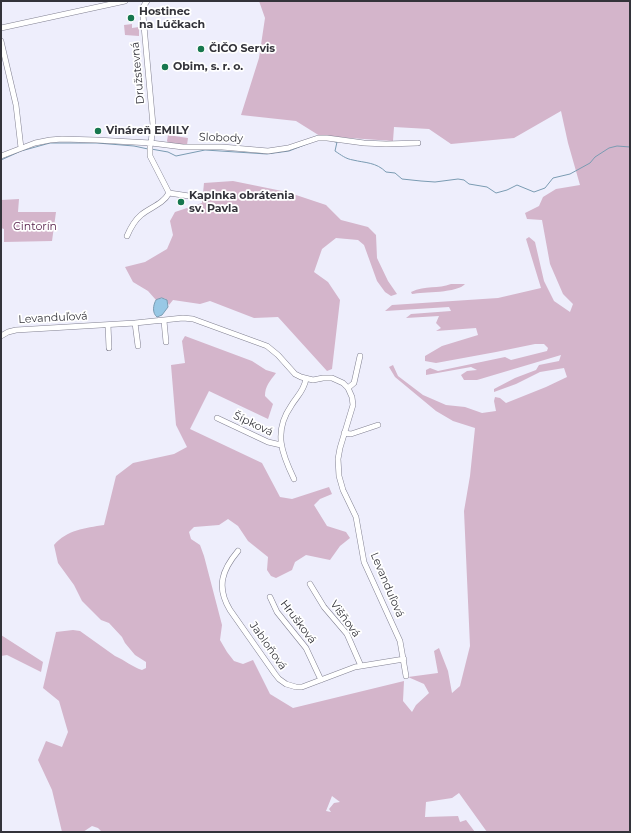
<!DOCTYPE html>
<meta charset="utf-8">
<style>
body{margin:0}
#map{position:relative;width:631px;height:833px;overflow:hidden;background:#eeeefc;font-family:Montserrat,sans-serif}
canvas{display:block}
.frame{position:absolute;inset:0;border:2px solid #33333a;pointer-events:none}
</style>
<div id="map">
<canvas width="631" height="833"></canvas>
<div class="frame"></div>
</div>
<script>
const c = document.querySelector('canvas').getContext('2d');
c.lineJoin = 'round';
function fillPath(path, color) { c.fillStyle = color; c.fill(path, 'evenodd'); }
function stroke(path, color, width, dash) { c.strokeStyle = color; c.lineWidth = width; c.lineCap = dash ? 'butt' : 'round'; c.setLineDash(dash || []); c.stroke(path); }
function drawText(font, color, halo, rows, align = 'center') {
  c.font = font + ' Montserrat,sans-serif'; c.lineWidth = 3.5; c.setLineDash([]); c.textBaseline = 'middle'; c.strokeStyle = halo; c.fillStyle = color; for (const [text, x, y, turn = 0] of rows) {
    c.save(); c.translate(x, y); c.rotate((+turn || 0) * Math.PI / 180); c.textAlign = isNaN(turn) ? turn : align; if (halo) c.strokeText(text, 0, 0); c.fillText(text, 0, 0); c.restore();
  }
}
fillPath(new Path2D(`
 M259,1H630V832H487L459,793L452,798L426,802L425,817L458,816L460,822L466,820L475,832H102L98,828L92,826L83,832H62L52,790L38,760L46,741L62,747L68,732L59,701L43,688L56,632L73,630L80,631L115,656C125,660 132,667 142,670L146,668V662L135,655L125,643L122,637L109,623L101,620L82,601L74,585L58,563L54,545C67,530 85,528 104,525L116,476L133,463L174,454L187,447L176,425L171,365L185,363L182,341L185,336L252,361L266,370L276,373C270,381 265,386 265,396L273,404L268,419L209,391L190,429L262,463L280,497L292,499L329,487L332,494L320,499L314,505L327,526L346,532L350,538L340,546L330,560L306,555L295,562L292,570L276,578L271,576L267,570L268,557L248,541L238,526L228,519L219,525L194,527L189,532L191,539L200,545L204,556L222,625L220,640L227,652L234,661L243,664L253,660L270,694L293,708L404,681L403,701L412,712L416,705L429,693L424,684L408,677L438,673L434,651L439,648L448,671L452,693L460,686L470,646L464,511L470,476L475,428L453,421L436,411L395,377L389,367L393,365L398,376L423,395L446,405L465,407L482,413L496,411L494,401L495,397L500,398L506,403L546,387L567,377L564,368L540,372L516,384L494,392V389L515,378L536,370L539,365L559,361L561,355L477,380H464L461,375L467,371L477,370L471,367L426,375V370L430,368L438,371L505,357L511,360L547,351L548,348L544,344H535L496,352L436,363L425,361V356L442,346L478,335L476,328L436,331L441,328L436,323L439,316L406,318L411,314L451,311L449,307L385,311L392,305L498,298L541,288L526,239L529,237L535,242L544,281L554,301L570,312L573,304L563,294L550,264L542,220L527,219L525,213L539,206L543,197L556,189L580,185L568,143L561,111L514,138L451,144L429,129L394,127L393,141L320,136L296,121L241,115L259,58L265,18ZM332,796L340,802L334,803L329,809L331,812L326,811Z
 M132,24V28L139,27V36L125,35L124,25Z
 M168,135L188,138L187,145L168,143L167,141Z
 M233,181L287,192L326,205L341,220L368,227L376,235L377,258L388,281L397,294L391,296L385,292L377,281L364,245L358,240L336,238L322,249L314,272L328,282L340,300L332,369L327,371L278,317L254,318L210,301L200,304L173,300L169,305L166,299L162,298L156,300L148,291L133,282L125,267L145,262L167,249L173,235L170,221L175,212L202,203L204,183Z
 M19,199L18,212H56L52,241L4,242V229L1,228V200Z
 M451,284H465C458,293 423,292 412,294L411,292C426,285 438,289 451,284Z
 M1,635L43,662L41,672L7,655L1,656Z`), '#d4b5cb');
const water = new Path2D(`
 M162,298L167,300L168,307L162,315L157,317C152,313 153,305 156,300Z`);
fillPath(water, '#98c8e5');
stroke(water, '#7a9bb2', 1);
stroke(new Path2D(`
 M335,142H337L335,151C341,155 346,159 353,160C365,163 376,162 386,172L395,173L402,179L421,181L435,182L458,179L464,180L469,184L487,187L496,193L507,190L517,185L534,192L545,188L553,178L570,174L590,163L595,157L609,148L617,146L630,147
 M151,149L168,152L176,156L205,150L267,154L289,151L312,142
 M1,160L21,151L50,143H97L134,146L148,149`), '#7a9bb2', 1);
const minor = new Path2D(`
 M147,1L143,7V15L153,125L151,143
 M1,28L125,1
 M1,41L16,105L21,148
 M150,143V156L169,193L189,196
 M1,156L35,143L50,140L62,139L96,140L151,143L183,147H222L268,151L288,148L318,138H327L364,143L386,144L418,143
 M127,236C130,229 135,220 141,215C151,207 163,204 169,193
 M164,321L166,342
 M135,323L138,346
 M108,325L109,348
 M1,336L8,332L16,330L135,323L183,318L193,319L267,346L278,355L295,374L301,377L313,380L323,378H332L343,383L348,388L352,397L353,405L340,448L338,459L339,476L343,490L356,517L364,562L400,641L406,676
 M348,388L354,383L360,356
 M217,418L268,442L281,445
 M344,433L351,434L378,425
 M294,479C282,454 273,432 291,406C297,396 304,391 306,379
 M238,551C222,570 216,587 230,610L275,674L279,679L286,684L296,687H302L355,667L404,659
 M310,584L324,607L347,634L361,666
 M270,597L277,612L306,648L321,680`);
stroke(minor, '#818091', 6);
stroke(minor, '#fff', 5);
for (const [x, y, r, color] of [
 [131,18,4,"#17774e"],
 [201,49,4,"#17774e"],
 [165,67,4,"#17774e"],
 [98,131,4,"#17774e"],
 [181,202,4,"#17774e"]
]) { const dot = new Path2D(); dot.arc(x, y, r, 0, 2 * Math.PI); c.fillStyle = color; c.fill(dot); stroke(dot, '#fff', 1.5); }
drawText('bold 11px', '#33333a', '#fff', [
 ["Hostinec",139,12],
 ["na Lúčkach",139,25],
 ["ČIČO Servis",209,49],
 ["Obim, s. r. o.",173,67],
 ["Vináreň EMILY",106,131],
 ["Kaplnka obrátenia",189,196],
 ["sv. Pavla",189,209]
], 'left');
drawText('11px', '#33333a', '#fff', [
 ["Družstevná",138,73,-95],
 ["Slobody",221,138,2],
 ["Levanduľová",53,318,-3],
 ["Šípková",253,424,25],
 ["Levanduľová",387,585,67],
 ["Višňová",345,619,54],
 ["Hrušková",298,622,53],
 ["Jabloňová",268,646,55]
]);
drawText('11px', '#58234c', '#fff', [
 ["Cintorín",35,227]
]);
</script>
